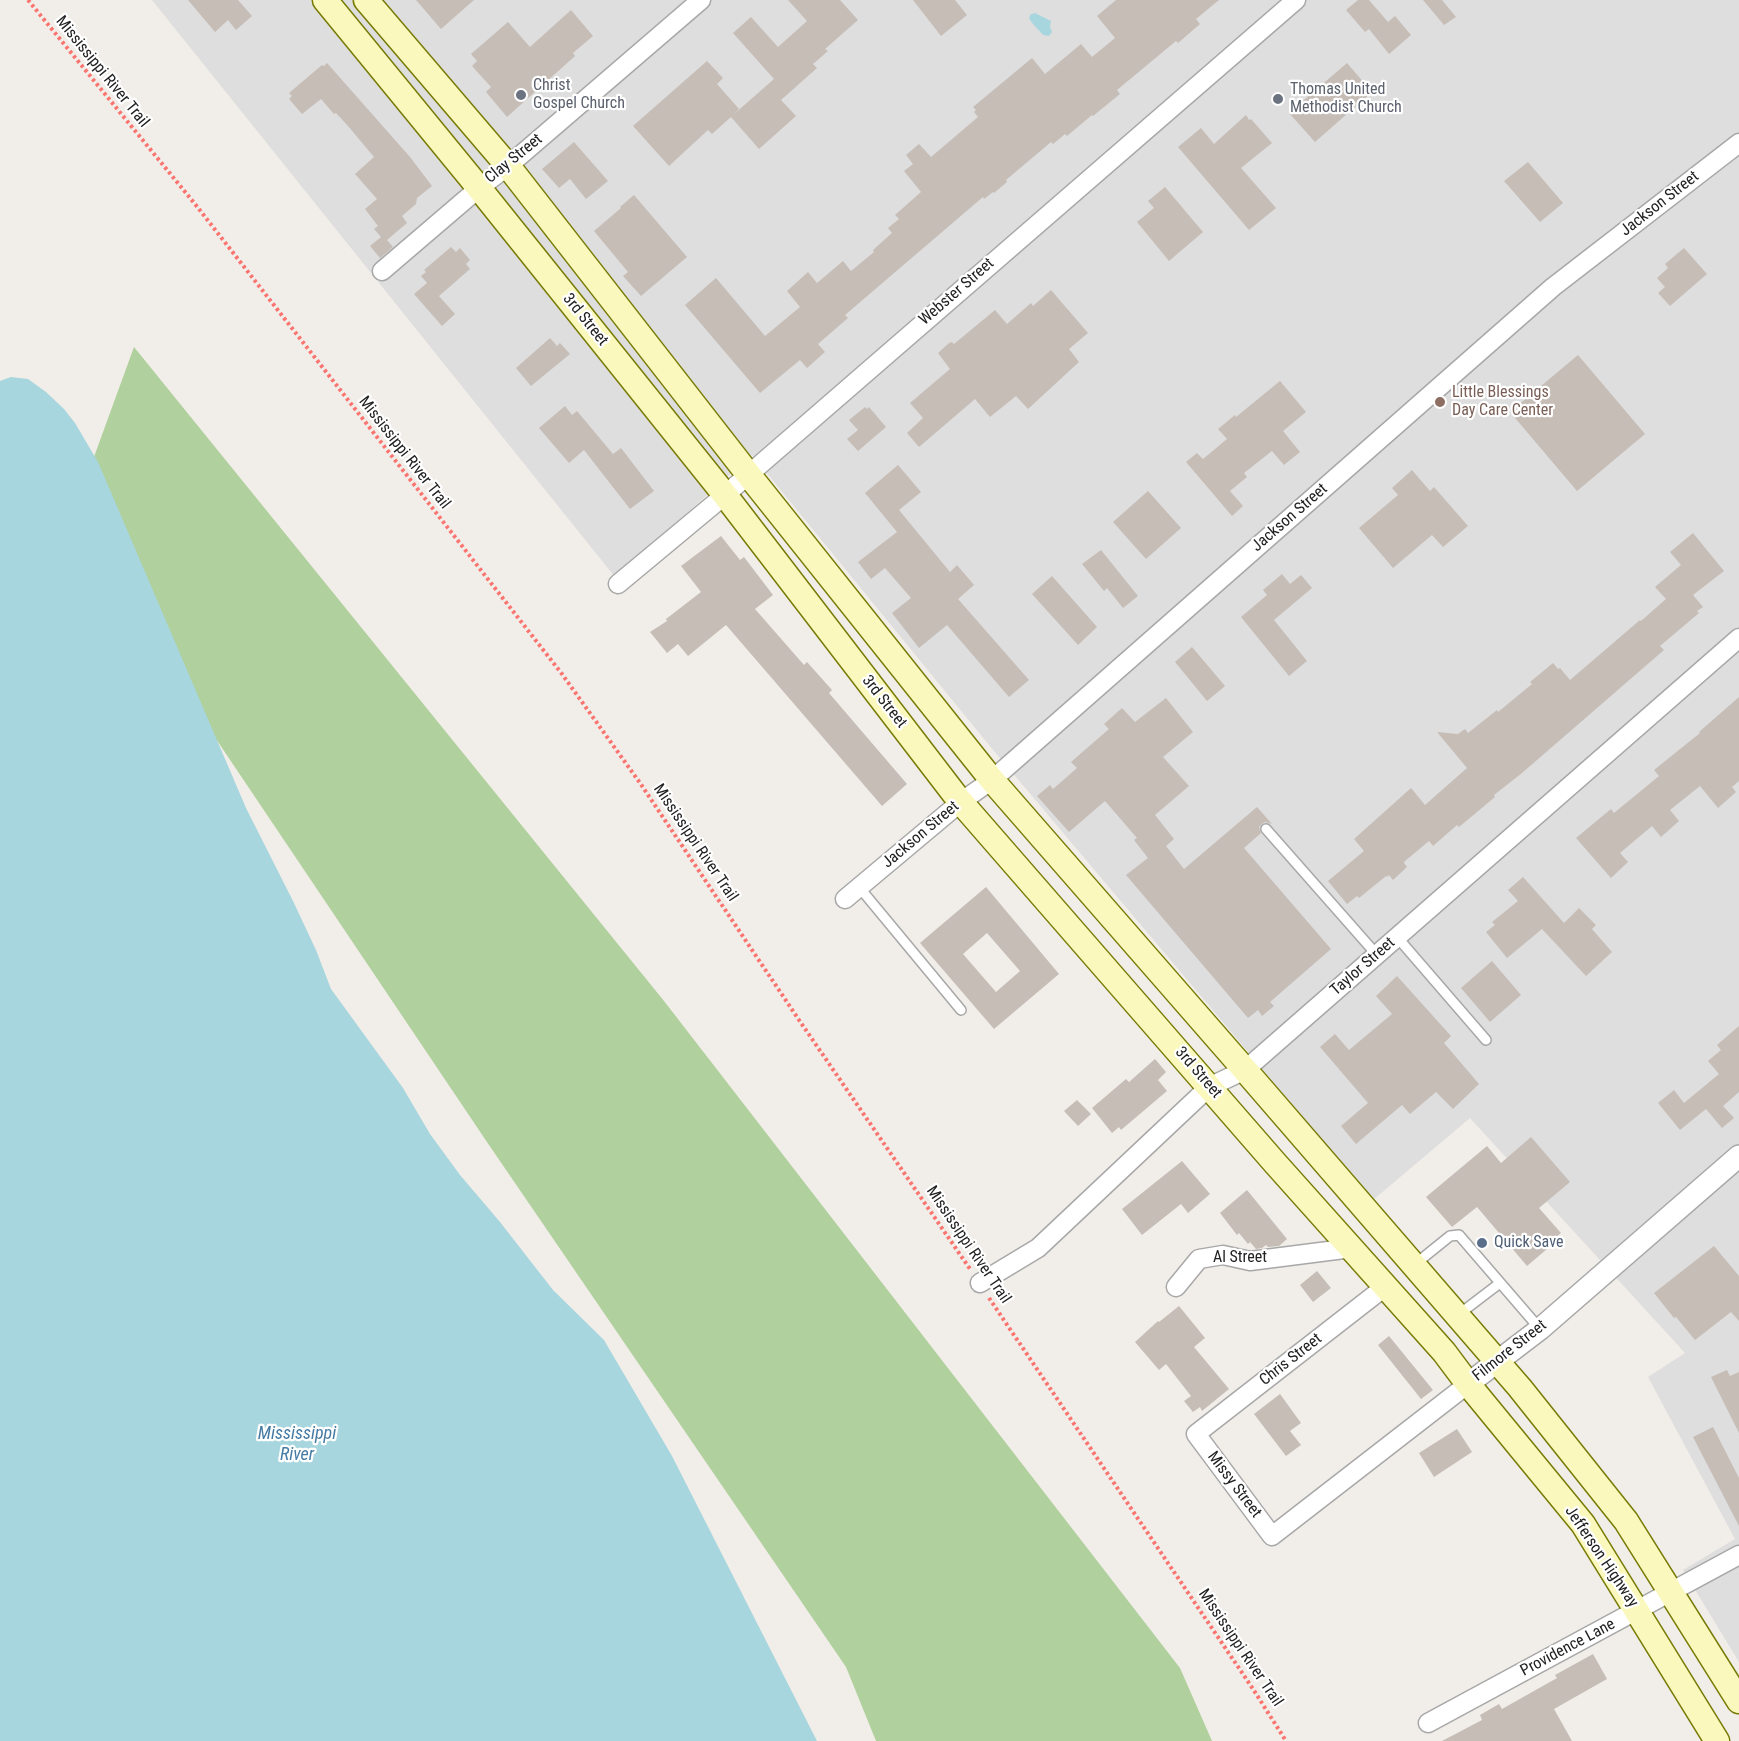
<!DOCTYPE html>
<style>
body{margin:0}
canvas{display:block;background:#f1ede8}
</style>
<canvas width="1739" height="1741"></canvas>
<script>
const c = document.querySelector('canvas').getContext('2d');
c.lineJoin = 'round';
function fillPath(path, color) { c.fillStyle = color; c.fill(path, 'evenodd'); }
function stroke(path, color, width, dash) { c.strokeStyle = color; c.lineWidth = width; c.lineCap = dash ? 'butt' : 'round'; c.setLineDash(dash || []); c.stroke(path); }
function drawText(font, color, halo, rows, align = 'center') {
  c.font = font + ' "Roboto Condensed",sans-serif'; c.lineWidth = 4.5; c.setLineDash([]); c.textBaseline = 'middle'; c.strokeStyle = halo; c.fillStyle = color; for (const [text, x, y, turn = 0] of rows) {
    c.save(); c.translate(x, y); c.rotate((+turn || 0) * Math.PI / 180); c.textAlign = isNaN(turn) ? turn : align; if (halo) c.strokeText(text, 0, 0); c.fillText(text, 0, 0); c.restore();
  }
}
fillPath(new Path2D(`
 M152,0H1739V1662L1683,1570L1735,1539L1648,1377L1685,1353L1470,1118L1373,1200L989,745L752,455L615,577Z`), '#dfdede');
fillPath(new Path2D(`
 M134,347L664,1001L1180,1668L1212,1741H876L846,1667L489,1145L214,736L75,509Z`), '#b0d09d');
fillPath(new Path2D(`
 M1035,13L1051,21L1050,27L1052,32L1049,36L1043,35C1039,30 1032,24 1029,18L1031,14Z
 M11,377L28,379L46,392L64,409L75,423L98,462L246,808L293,901L316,950L331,989L403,1088L430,1134L460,1175L500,1222L553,1290L604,1340L672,1456L817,1741H0V381Z`), '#a8d6de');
fillPath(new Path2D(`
 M188,0H238L252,16L236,30L228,20L215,32Z
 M416,0H474L441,29Z
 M788,0H840L858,20L825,49L828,51L813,64L817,68L781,100L796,116L759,149L731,117L712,134L708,130L669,166L633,126L707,61L723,78L717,84L739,109L733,115L774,79L733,33L751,17L778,47L807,21Z
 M913,0H955L967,15L941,36Z
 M1116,0H1219L1196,19L1200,24L1178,43L1176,41L1117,90L1120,94L1093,116L1092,115L1067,136L1065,134L1053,144L1051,142L1006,180L1007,182L994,193L993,192L984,199L983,197L845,315L848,318L818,344L825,352L807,368L800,360L760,393L685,305L716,278L765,336L800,307L787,291L808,272L817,283L843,261L851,271L874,252L873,250L892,233L888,228L899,219L895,215L921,192L904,171L913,164L906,155L919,144L931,157L978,117L974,112L976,110L973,107L1032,58L1045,74L1081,44L1092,57L1115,38L1097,16Z
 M1358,0H1369L1388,22L1395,16L1411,35L1389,54L1369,29L1365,32L1346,10Z
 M1423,0H1442L1456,17L1444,25Z
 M571,10L593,36L573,53L575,56L507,117L486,92L491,87L472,66L477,61L471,54L508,22L530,47Z
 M327,63L410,157L432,186L417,198L416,204L402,216L407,223L387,240L393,247L380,258L370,246L381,237L374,229L378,226L365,209L377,199L355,174L374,157L348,126L336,113L334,114L321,99L302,114L289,99L292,96L289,93L322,65L324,66Z
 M1347,63L1372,92L1315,142L1289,113Z
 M1246,115L1249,120L1251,119L1272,143L1241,168L1276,208L1249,230L1178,147L1201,128L1214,144Z
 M574,142L608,181L586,199L570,179L559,188L542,169Z
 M1528,162L1563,203L1540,222L1504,181Z
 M1165,187L1203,232L1169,261L1137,222L1154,208L1148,201Z
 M634,195L687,257L641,296L623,276L628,272L594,231L621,208L620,207Z
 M451,247L456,252L460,248L470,260L466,264L470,269L439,296L455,314L442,326L414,294L427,283L421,276L426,272L424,270Z
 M1684,248L1707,274L1670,306L1658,293L1665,287L1657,278L1668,268L1665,264Z
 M1051,290L1088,333L1069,349L1079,362L1028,409L1016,396L990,417L975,399L919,447L907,433L923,418L910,403L950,369L938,353L949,343L952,342L954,344L995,310L1007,324L1031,303L1033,306Z
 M550,338L557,346L560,343L570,354L531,386L516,368Z
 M1578,355L1645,434L1577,491L1510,412Z
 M1280,381L1306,412L1283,431L1300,452L1284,465L1272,451L1244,473L1247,477L1230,491L1243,506L1232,516L1186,462L1197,453L1203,459L1227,439L1218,429L1235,415L1236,417Z
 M565,406L572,415L577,411L613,454L621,448L654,491L630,509L584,450L569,463L539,428Z
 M865,407L867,409L869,407L886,427L858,451L847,439L858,430L849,420Z
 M898,465L921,492L899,510L950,572L957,565L974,585L958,599L1029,680L1009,697L947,625L919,648L892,613L911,598L885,568L871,579L858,562L897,532L865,493Z
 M1412,470L1430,491L1434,487L1468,526L1443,547L1432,535L1393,568L1359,528L1398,495L1392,488Z
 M1148,491L1181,528L1146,559L1113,522Z
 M1693,533L1724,571L1693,595L1703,607L1697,611L1699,613L1660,646L1664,650L1522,773L1494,795L1495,797L1459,827L1457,825L1433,846L1429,841L1405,861L1404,863L1407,867L1393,880L1389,875L1387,877L1386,876L1359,898L1357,896L1347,904L1328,881L1364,851L1354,839L1411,788L1425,805L1467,768L1437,732L1458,734L1465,729L1468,733L1497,710L1498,712L1532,684L1530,682L1553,663L1558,669L1560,668L1570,680L1640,620L1641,621L1666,599L1655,587L1681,565L1670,552Z
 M721,536L740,560L744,557L773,595L755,609L804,665L807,662L832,690L829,693L907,784L882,806L726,625L688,656L678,644L667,653L650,632L667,621L666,619L701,592L681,566Z
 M1101,550L1138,596L1123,608L1107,588L1104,591L1082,564Z
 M1282,574L1290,584L1301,575L1312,588L1274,620L1307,661L1289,676L1241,617L1267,595L1263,590Z
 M1052,576L1097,627L1078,645L1032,594Z
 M1192,647L1225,686L1207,701L1175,662Z
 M1739,697V781L1732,787L1736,792L1718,808L1700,786L1670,810L1679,821L1661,837L1652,826L1620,853L1628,862L1611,878L1576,838L1611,809L1614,813L1659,776L1654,770L1700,733L1699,732Z
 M1166,698L1193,732L1163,757L1189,786L1155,815L1174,839L1166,846L1184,869L1257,807L1272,824L1265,822L1262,824L1259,827L1261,833L1244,848L1331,949L1270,1002L1274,1006L1262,1016L1258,1010L1248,1018L1126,875L1148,858L1134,840L1137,838L1105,801L1069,832L1037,796L1050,785L1053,789L1077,768L1071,762L1109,729L1104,724L1122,708L1135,722Z
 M1523,877L1564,923L1579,908L1596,925L1592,929L1612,952L1586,976L1542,929L1507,958L1486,932L1495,925L1492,922L1518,901L1508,890Z
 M986,887L1059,974L994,1029L920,943ZM987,933L1020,971L996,992L963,954Z
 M1492,961L1521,995L1490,1022L1461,988Z
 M1397,976L1451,1036L1444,1043L1479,1084L1453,1109L1436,1092L1410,1114L1402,1105L1356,1144L1341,1126L1368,1103L1320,1047L1335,1034L1349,1050L1392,1014L1376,996Z
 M1739,1026V1092L1723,1106L1734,1118L1722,1128L1706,1109L1680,1130L1658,1103L1674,1090L1684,1103L1719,1074L1708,1061L1721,1050L1717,1045Z
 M1155,1059L1166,1072L1158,1080L1167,1091L1121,1130L1119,1127L1112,1133L1092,1108L1126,1079L1129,1082Z
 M1077,1100L1091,1114L1078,1126L1064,1111Z
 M1531,1137L1570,1182L1539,1208L1561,1233L1545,1246L1547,1249L1527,1266L1477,1207L1452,1227L1426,1197L1487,1146L1501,1163Z
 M1182,1161L1210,1194L1188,1213L1181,1204L1142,1235L1122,1209Z
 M1247,1190L1287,1239L1279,1246L1268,1247L1266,1245L1262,1248L1256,1249L1250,1242L1248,1244L1239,1233L1237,1235L1220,1213Z
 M1714,1246L1739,1276V1321L1731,1312L1695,1340L1676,1317L1674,1318L1654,1293Z
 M1317,1271L1331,1288L1313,1302L1300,1285Z
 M1179,1306L1205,1338L1194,1347L1229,1389L1202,1411L1200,1407L1193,1412L1184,1401L1191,1396L1166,1364L1159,1370L1135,1342L1158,1321L1159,1322Z
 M1389,1336L1433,1390L1421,1399L1378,1345Z
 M1727,1370L1730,1376L1739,1372V1433L1711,1377Z
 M1280,1394L1301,1423L1290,1431L1301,1445L1286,1456L1254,1414Z
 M1713,1427L1739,1478V1526L1693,1437Z
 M1457,1429L1472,1452L1434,1477L1419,1453Z
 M1593,1654L1607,1679L1554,1709L1572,1741H1442L1482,1720L1480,1715L1499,1704L1502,1709L1557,1678L1555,1675Z`), '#c6bdb7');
const service = new Path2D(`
 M1266,829L1377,955
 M859,887L961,1010
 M1397,937L1486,1040
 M1414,1265L1450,1236L1459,1235L1540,1329
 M1458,1315L1500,1283`);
const minor = new Path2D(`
 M382,271L479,188L508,166L701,0
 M618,584L725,495L1296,0
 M845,899L962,801L992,780L1553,287L1739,143
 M980,1283L1038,1248L1209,1087L1245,1070L1739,638
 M1386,1286L1196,1434L1272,1536L1468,1384
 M1176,1287L1199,1259L1223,1255L1250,1261L1352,1248
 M1428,1723L1739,1555`);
const tertiary = new Path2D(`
 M1468,1384L1540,1329L1739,1156`);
const secondary = new Path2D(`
 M325,0L479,188L725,495L959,800L1275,1163L1444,1352L1468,1384L1583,1524L1717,1741
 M366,0L508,166L748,474L992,780L1245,1070L1520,1388L1626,1521L1739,1701`);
stroke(service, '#a8a8a8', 12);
stroke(minor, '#a8a8a8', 21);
stroke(tertiary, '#a8a8a8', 24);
stroke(secondary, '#777b05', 27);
stroke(new Path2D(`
 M28,0L195,204L562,674L640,783L799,1020L970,1269
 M989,1298L1253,1689L1286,1741`), '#fa7470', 4, [3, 3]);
stroke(service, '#fff', 9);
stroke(minor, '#fff', 18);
stroke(tertiary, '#fff', 21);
stroke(secondary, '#faf8bd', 24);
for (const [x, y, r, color] of [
 [521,95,6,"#6b7280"],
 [1278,99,6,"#6b7280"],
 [1440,402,6,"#8d6e63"],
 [1482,1243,6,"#5c6f8a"]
]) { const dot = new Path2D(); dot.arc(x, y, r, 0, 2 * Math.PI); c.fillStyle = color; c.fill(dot); stroke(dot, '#fff', 2); }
drawText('16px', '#212121', '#fff', [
 ["Mississippi River Trail",102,72,51],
 ["Clay Street",514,159,-39],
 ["Jackson Street",1660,204,-38],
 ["Webster Street",957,292,-41],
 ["3rd Street",585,320,51],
 ["Mississippi River Trail",404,453,52],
 ["Jackson Street",1290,518,-41],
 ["3rd Street",884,702,52],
 ["Jackson Street",921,835,-40],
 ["Mississippi River Trail",695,843,56],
 ["Taylor Street",1363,967,-41],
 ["3rd Street",1198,1073,49],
 ["Mississippi River Trail",968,1245,56],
 ["Al Street",1240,1258],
 ["Filmore Street",1510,1351,-38],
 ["Chris Street",1291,1360,-38],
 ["Missy Street",1234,1485,53],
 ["Jefferson Highway",1601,1557,56],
 ["Mississippi River Trail",1240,1648,56],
 ["Providence Lane",1568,1648,-28]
]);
drawText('16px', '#5b616d', '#fff', [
 ["Christ",533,86],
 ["Gospel Church",533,104],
 ["Thomas United",1290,90],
 ["Methodist Church",1290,108]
], 'left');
drawText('16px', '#785e54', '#fff', [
 ["Little Blessings",1452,393],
 ["Day Care Center",1452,411]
], 'left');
drawText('16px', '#4e5e75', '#fff', [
 ["Quick Save",1494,1243]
], 'left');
drawText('italic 18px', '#467aa2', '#fff', [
 ["Mississippi",297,1434],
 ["River",297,1455]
]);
</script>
